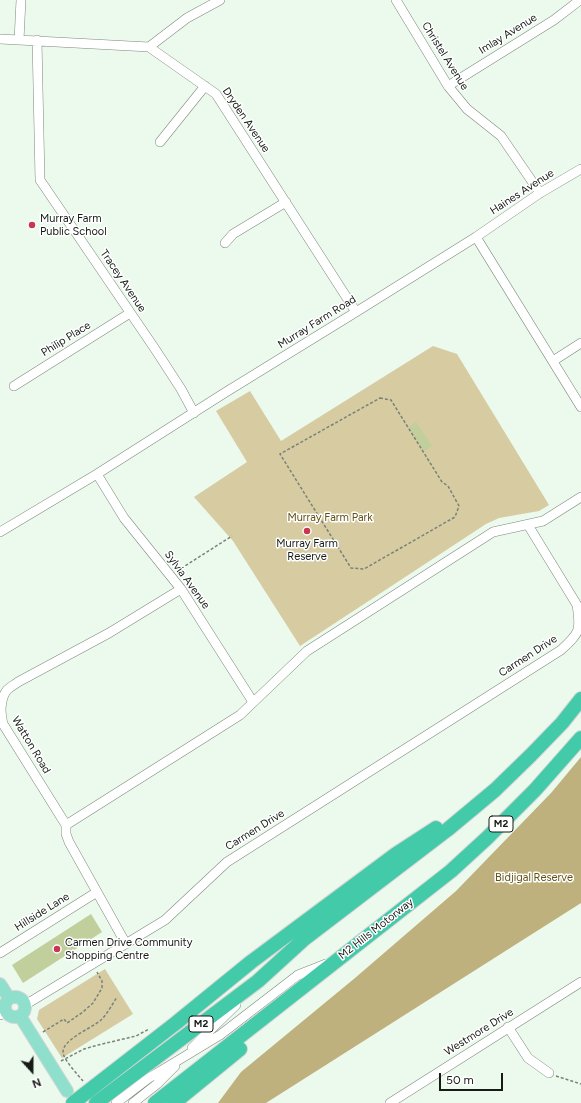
<!DOCTYPE html>
<style>
body{margin:0}
#map{position:relative;width:581px;height:1103px;overflow:hidden;background:#ecf9ed;font-family:Figtree,sans-serif}
canvas{display:block}
.north{position:absolute;left:12px;top:1051px;width:40px;height:40px;-webkit-text-stroke:3px #fff;paint-order:stroke;rotate:159deg;font-size:11px;font-weight:700;line-height:16px;text-align:center;color:#161b16}
.north::after{content:'';display:block;margin:auto;width:14px;height:18px;background:#161b16;clip-path:polygon(50% 0,100% 100%,50% 72%,0 100%)}
.scale{position:absolute;left:439px;top:1073px;width:64px;height:18px;box-sizing:border-box;border:2px solid #161b16;border-top:0;padding-left:5px;font-size:12px;line-height:14px;white-space:nowrap;color:#161b16;-webkit-text-stroke:3px #fff;paint-order:stroke}
</style>
<div id="map">
<canvas width="581" height="1103"></canvas>
<div class="north">N</div>
<div class="scale">50 m</div>
</div>
<script>
const c = document.querySelector('canvas').getContext('2d');
c.lineJoin = 'round';
function fillPath(path, color) { c.fillStyle = color; c.fill(path, 'evenodd'); }
function stroke(path, color, width, dash) { c.strokeStyle = color; c.lineWidth = width; c.lineCap = dash ? 'butt' : 'round'; c.setLineDash(dash || []); c.stroke(path); }
function drawText(font, color, halo, rows, align = 'center') {
  c.font = font + ' Figtree,sans-serif'; c.lineWidth = 3; c.setLineDash([]); c.textBaseline = 'middle'; c.strokeStyle = halo; c.fillStyle = color; for (const [text, x, y, turn = 0] of rows) {
    c.save(); c.translate(x, y); c.rotate((+turn || 0) * Math.PI / 180); c.textAlign = isNaN(turn) ? turn : align; if (halo) c.strokeText(text, 0, 0); c.fillText(text, 0, 0); c.restore();
  }
}
fillPath(new Path2D(`
 M433,346L457,354L549,505L539,511L499,518L486,524L300,646L233,541L194,497L247,462L216,411L250,391L281,441Z
 M105,969L133,1014L62,1058L37,1019L39,1010Z`), '#d7cba2');
fillPath(new Path2D(`
 M581,757V903L266,1103H218L241,1072L355,978L456,891L551,793Z`), '#bfb17d');
fillPath(new Path2D(`
 M416,422L432,446L424,451L409,427Z
 M91,914L102,932L23,983L12,965Z`), '#c0cf9b');
const minor = new Path2D(`
 M396,0L448,86L467,109L501,136L540,193
 M0,39L149,47L216,94L356,312
 M19,40L21,0
 M37,40L40,180L155,349L181,389L194,413
 M149,47L187,18L220,0
 M448,86L554,20L580,0
 M160,142L205,86
 M476,237L581,407
 M225,243L233,234L286,202
 M553,361L581,343
 M14,386L130,313
 M97,474L124,518L181,589L253,702
 M0,532L97,474L226,392L356,312L476,237L540,193L581,169
 M66,825L240,715L307,651L493,532L543,521L581,497
 M126,944L69,842L66,834V825L3,724C0,713 0,699 7,690C10,687 14,685 18,682L109,633L181,589
 M0,953L97,892
 M25,1005L165,920L227,862L561,650C580,633 581,630 577,605L528,525
 M0,1015L6,1012
 M508,1027L528,1058L549,1073
 M192,1048L236,1005
 M116,1103L149,1078L220,1035L298,975L326,964
 M133,1103L157,1084L175,1066
 M390,1103L581,982`);
const major = new Path2D(`
 M0,984L9,998
 M5 1007a10 10 0 1 1 20 0a10 10 0 1 1-20 0Z
 M20,1016L67,1091`);
const highway = new Path2D(`
 M73,1103L176,1023L251,962L396,854L436,828
 M96,1103L258,981L303,940L447,830L495,790L531,755L562,723L581,699
 M155,1103L451,871L487,838L535,790L581,738
 M174,1103L240,1049`);
stroke(minor, '#7e897e', 10);
stroke(major, '#d5d6d5', 14);
stroke(highway, '#d5d6d5', 16);
stroke(new Path2D(`
 M380,398L391,400L442,482L448,486L459,506L455,517L364,569L351,568L280,454Z
 M177,571L232,536
 M43,1032L64,1019L67,1023L83,1012L93,1003L102,988V981L97,972
 M61,1061L84,1049L98,1045L136,1036L149,1029
 M556,1076L581,1084
 M83,1081C78,1075 67,1063 64,1056C57,1041 91,1029 101,1020C107,1014 112,1005 117,997`), '#798279', 1.5, [3, 2]);
stroke(minor, '#fff', 9);
stroke(major, '#8edfcb', 12);
stroke(highway, '#43caa9', 14);
for (const [x, y, r, color] of [
 [32,225,4,"#c73750"],
 [307,531,4,"#c73750"],
 [57,949,4,"#c73750"]
]) { const dot = new Path2D(); dot.arc(x, y, r, 0, 2 * Math.PI); c.fillStyle = color; c.fill(dot); stroke(dot, '#fff', 1.5); }
for (const [x, y, w] of [
 [501,824,24],
 [201,1024,24]
]) { const box = new Path2D(); box.roundRect(x - w / 2, y - 8, w, 16, 3); c.fillStyle = '#fff'; c.fill(box); stroke(box, '#161b16', 1); }
drawText('bold 10px', '#161b16', null, [
 ["M2",501,824],
 ["M2",201,1024]
]);
drawText('11px', '#161b16', '#fff', [
 ["Imlay Avenue",508,34,-32],
 ["Christel Avenue",445,56,58],
 ["Dryden Avenue",246,120,56],
 ["Haines Avenue",522,192,-33],
 ["Tracey Avenue",123,281,56],
 ["Murray Farm Road",317,322,-32],
 ["Philip Place",66,339,-32],
 ["Sylvia Avenue",187,580,54],
 ["Carmen Drive",528,656,-33],
 ["Watton Road",31,745,59],
 ["Carmen Drive",255,830,-32],
 ["Hillside Lane",42,912,-32],
 ["M2 Hills Motorway",376,929,-38],
 ["Westmore Drive",479,1032,-32]
]);
drawText('11px', '#161b16', '#fff', [
 ["Murray Farm",40,219],
 ["Public School",40,232],
 ["Murray Farm",307,544,"center"],
 ["Reserve",307,557,"center"],
 ["Carmen Drive Community",65,943],
 ["Shopping Centre",65,956]
], 'left');
drawText('11px', '#615113', '#fff', [
 ["Murray Farm Park",330,518],
 ["Bidjigal Reserve",534,878]
]);
</script>
